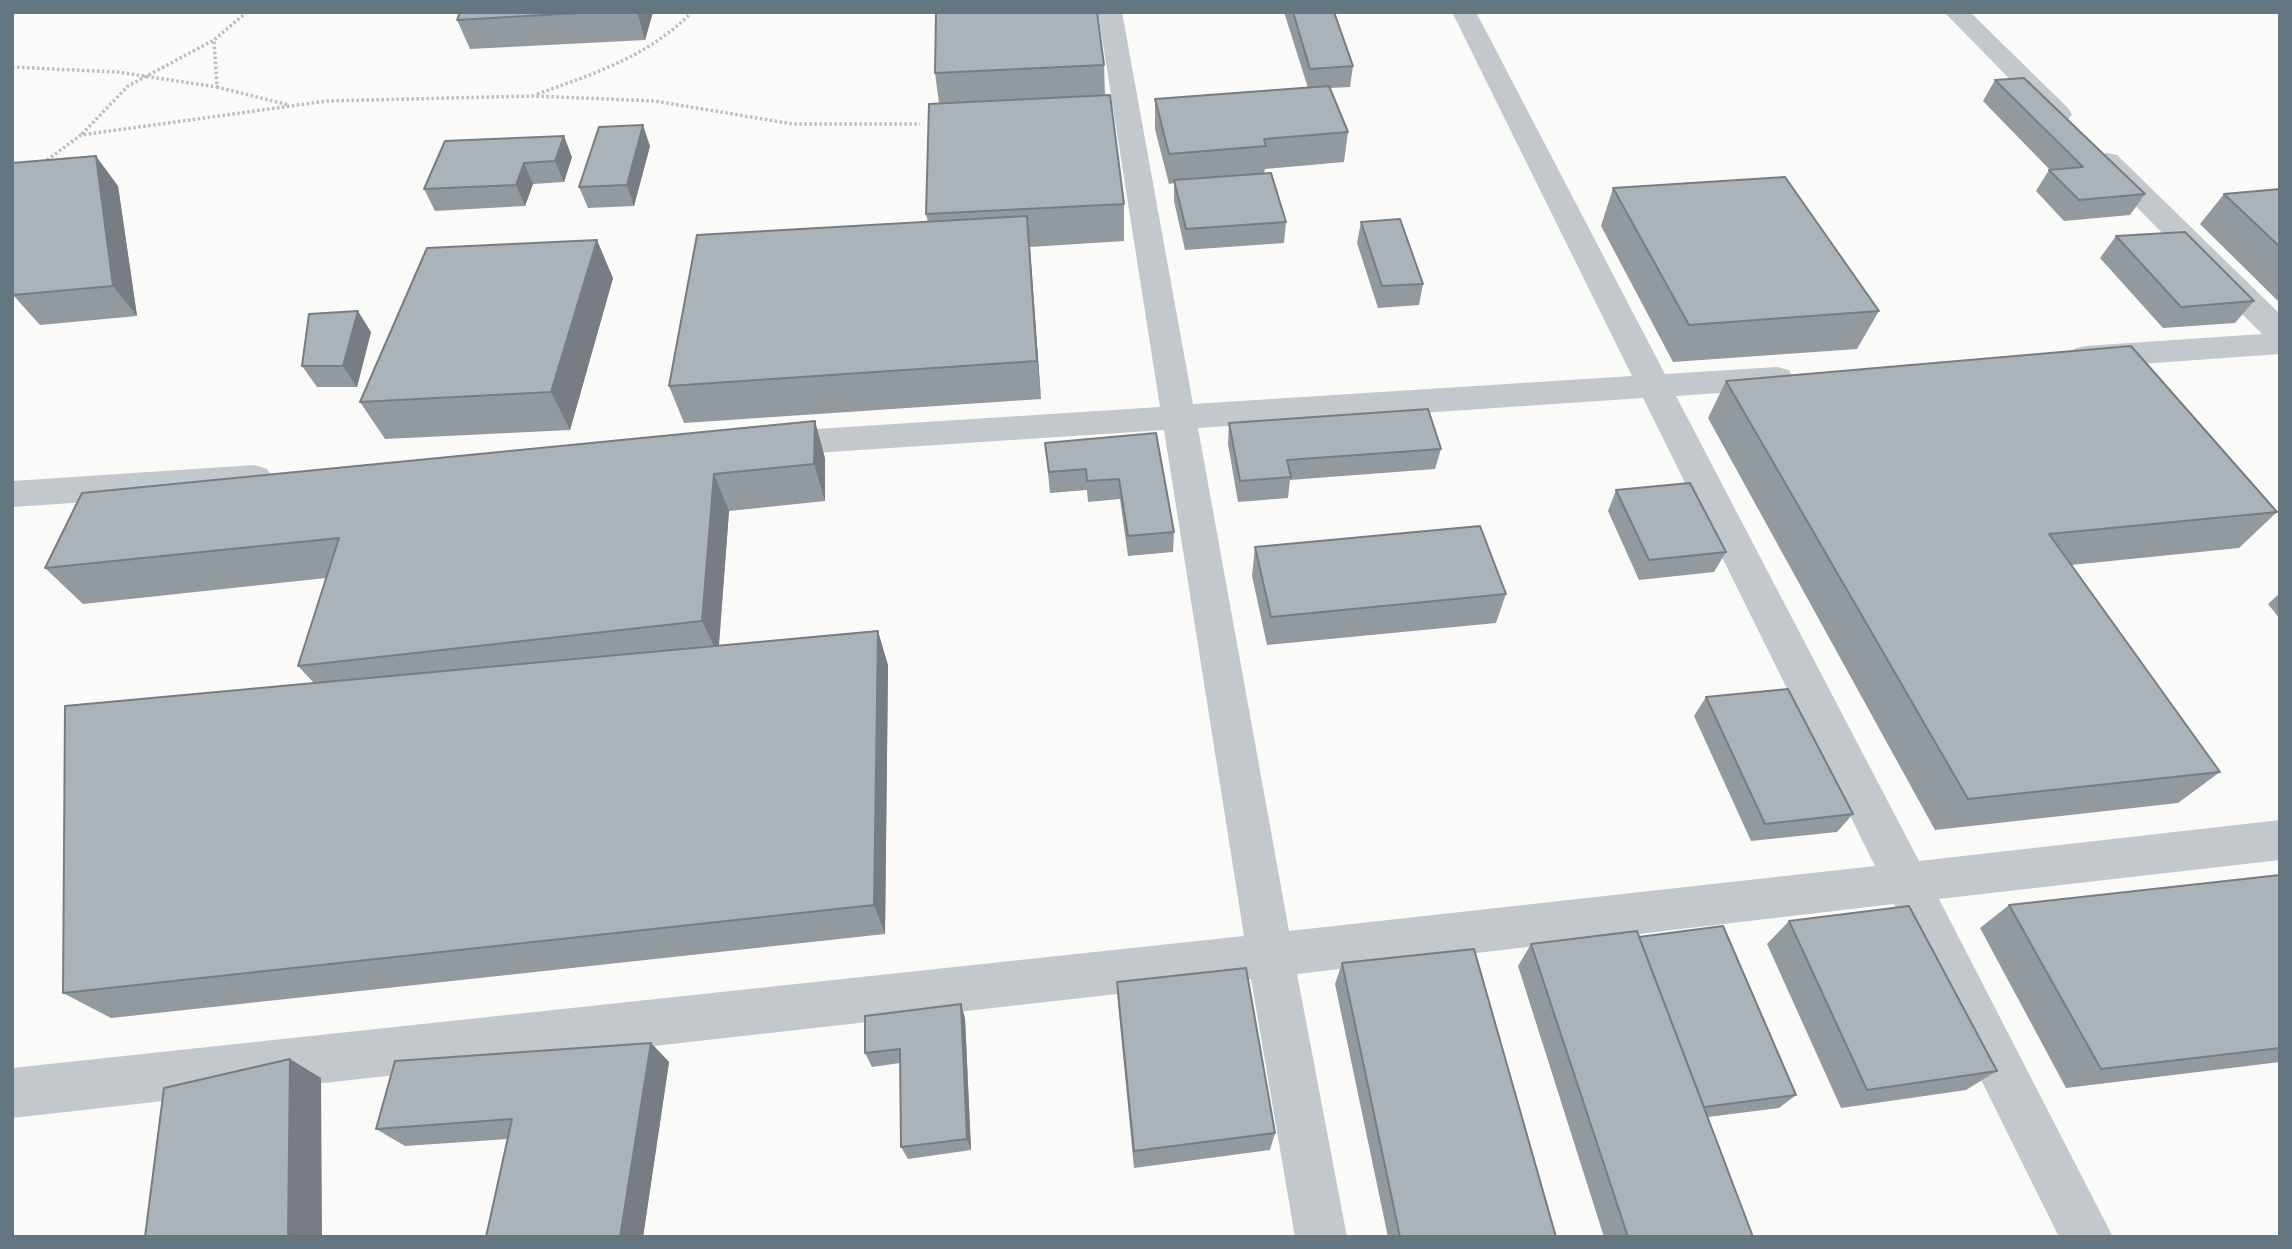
<!DOCTYPE html>
<style>
body{margin:0}
#map{position:relative;width:2292px;height:1249px;overflow:hidden;background:#fafaf8;font-family:Overpass,sans-serif}
canvas{display:block}
.frame{position:absolute;inset:0;border:14px solid #657683;pointer-events:none}
</style>
<div id="map">
<canvas width="2292" height="1249"></canvas>
<div class="frame"></div>
</div>
<script>
const c = document.querySelector('canvas').getContext('2d');
c.lineJoin = 'round';
function stroke(path, color, width, dash) { c.strokeStyle = color; c.lineWidth = width; c.lineCap = dash ? 'butt' : 'round'; c.setLineDash(dash || []); c.stroke(path); }
function fillPath(path, color) { c.fillStyle = color; c.fill(path, 'evenodd'); }
stroke(new Path2D(`
 M247,12L214,40L217,87L289,105
 M12,67L117,72L217,87
 M537,94C594,74 649,56 692,12
 M82,134L128,86L214,40
 M43,163L81,135L327,101L533,96L655,101L793,124H920`), '#bbbfc2', 3.5, [2.5, 2.5]);
fillPath(new Path2D(`
 M1098,12H1122L1193,404L1632,376L1452,12H1476L1665,374L1777,367L1789,370L1793,378L1789,386L1777,389L1676,396L1919,861L2280,820V860L1939,899L2113,1237H2059L1894,904L1297,974L1347,1237H1295L1251,979L12,1118V1068L1244,936L1164,430L769,456L757,453L752,444L757,435L769,432L1160,407ZM1643,398L1875,866L1289,931L1198,428Z
 M1944,12H1970L2068,108L2072,114L2068,120H2050Z
 M2107,153L2117,155L2280,314V354L2085,368L2074,365L2069,357L2074,349L2085,346L2262,334L2097,167L2093,161L2097,155Z
 M255,465L267,469L273,478L267,487L255,491L12,507V481Z`), '#c3c8cc');
fillPath(new Path2D(`
 M460,12H653L645,40L470,49L457,20Z
 M1284,12H1334L1353,66L1350,87L1330,88L1348,132L1344,162L1265,169L1264,173L1286,222L1284,243L1185,250L1174,201V183L1169,184L1155,129V99L1308,88Z
 M1104,65L1105,95L939,103L935,73Z
 M1995,80L2145,194L2130,215L2064,221L2036,191L2049,170H2050L1983,101Z
 M445,141L572,157L564,182L533,184L525,206L435,211L424,189Z
 M650,146L634,206L588,208L579,187Z
 M118,186L137,316L40,325L13,295Z
 M1613,188L1879,311L1857,349L1673,362L1601,226Z
 M2280,189V303L2200,224L2224,194Z
 M1124,204V241L1030,247L1041,399L684,423L669,386L928,222L926,214Z
 M1361,222L1423,284L1419,305L1378,308L1357,243Z
 M2116,236L2254,301L2235,323L2163,328L2100,258Z
 M613,278L570,430L385,439L360,402Z
 M371,332L357,387H317L302,366Z
 M1726,381L2277,512L2239,548L2071,565L2220,772L2178,803L1935,830L1708,418Z
 M1229,423L1441,449L1435,469L1290,480L1288,498L1238,502L1228,444Z
 M1156,433L1174,532L1173,552L1128,556L1120,499L1088,502L1087,490L1050,493L1045,443Z
 M825,458V501L729,511L719,646L888,665L885,934L111,1018L63,993L314,683L298,666L326,578L83,604L45,568Z
 M1616,490L1726,552L1714,572L1639,580L1608,511Z
 M1255,547L1506,594L1496,623L1267,645L1252,576Z
 M2280,593V619L2268,604Z
 M1706,697L1853,814L1837,832L1751,841L1694,716Z
 M2280,875V1062L2066,1088L1980,928L2009,905Z
 M1789,921L1997,1071L1966,1090L1841,1108L1767,944Z
 M1639,937L1796,1095L1779,1108L1708,1117L1753,1237H1604L1518,966L1531,944Z
 M1342,963L1556,1237H1388L1335,984Z
 M1117,982L1275,1133L1270,1150L1134,1168L1118,1003Z
 M965,1018L971,1150L908,1159L901,1147L900,1063L872,1067L865,1053Z
 M651,1043L669,1062L643,1237H486L508,1139L405,1146L376,1129Z`), '#929a9f');
fillPath(new Path2D(`
 M637,12H653L645,40Z
 M643,125L650,146L634,206L627,185Z
 M564,136L572,157L564,182L555,161Z
 M96,156L118,186L137,316L113,286Z
 M524,163L533,184L525,206L516,185Z
 M1027,216L1030,254L1041,399L1037,361Z
 M597,240L613,278L570,430L551,392Z
 M358,311L371,332L357,387L343,366Z
 M815,421L825,458V501L814,464Z
 M714,474L729,511L718,655L702,621Z
 M878,631L888,665L885,934L874,905Z
 M961,1004L965,1018L971,1150L967,1139Z
 M651,1043L669,1062L643,1237H620Z
 M290,1059L321,1078L322,1237H288Z`), '#777d82');
const building = new Path2D(`
 M460,12H596L457,20Z
 M936,12H1097L1104,65L935,73Z
 M1293,12H1334L1353,66L1310,69Z
 M2024,78L2145,194L2079,200L2049,170L2083,167L1995,80Z
 M1329,86L1348,132L1264,139L1266,146L1169,154L1155,99Z
 M1110,95L1124,204L926,214L929,104Z
 M643,125L627,185L579,187L599,127Z
 M564,136L555,161L524,163L516,185L424,189L445,141Z
 M96,156L113,286L13,295L12,163Z
 M1271,173L1286,222L1186,229L1174,180Z
 M1785,177L1879,311L1689,325L1613,188Z
 M2280,189V247L2224,194Z
 M1027,216L1037,361L669,386L697,235Z
 M1400,219L1423,284L1382,286L1361,222Z
 M2185,232L2254,301L2181,307L2116,236Z
 M597,240L551,392L360,402L427,248Z
 M358,311L343,366H302L309,314Z
 M2131,346L2277,512L2049,534L2220,772L1968,799L1726,381Z
 M1428,409L1441,449L1287,460L1291,477L1240,481L1229,423Z
 M815,421L814,464L714,474L702,621L298,666L339,538L45,568L82,493Z
 M1156,433L1174,532L1128,536L1119,479L1087,481L1086,469L1049,472L1045,443Z
 M1690,483L1726,552L1649,560L1616,490Z
 M1480,526L1506,594L1271,617L1255,547Z
 M878,631L874,905L63,993L65,706Z
 M1788,689L1853,814L1765,824L1706,697Z
 M2280,875V1048L2101,1069L2009,905Z
 M1909,906L1997,1071L1867,1090L1789,921Z
 M1723,926L1796,1095L1704,1107L1639,937Z
 M1637,931L1753,1237H1628L1531,944Z
 M1474,949L1556,1237H1400L1342,963Z
 M1246,968L1275,1133L1134,1151L1117,982Z
 M961,1004L967,1139L901,1147L900,1049L865,1053V1016Z
 M651,1043L620,1237H486L512,1119L376,1129L395,1061Z
 M290,1059L288,1237H145L164,1088Z`);
fillPath(building, '#aab3b9');
stroke(building, '#777d82', 2);
</script>
